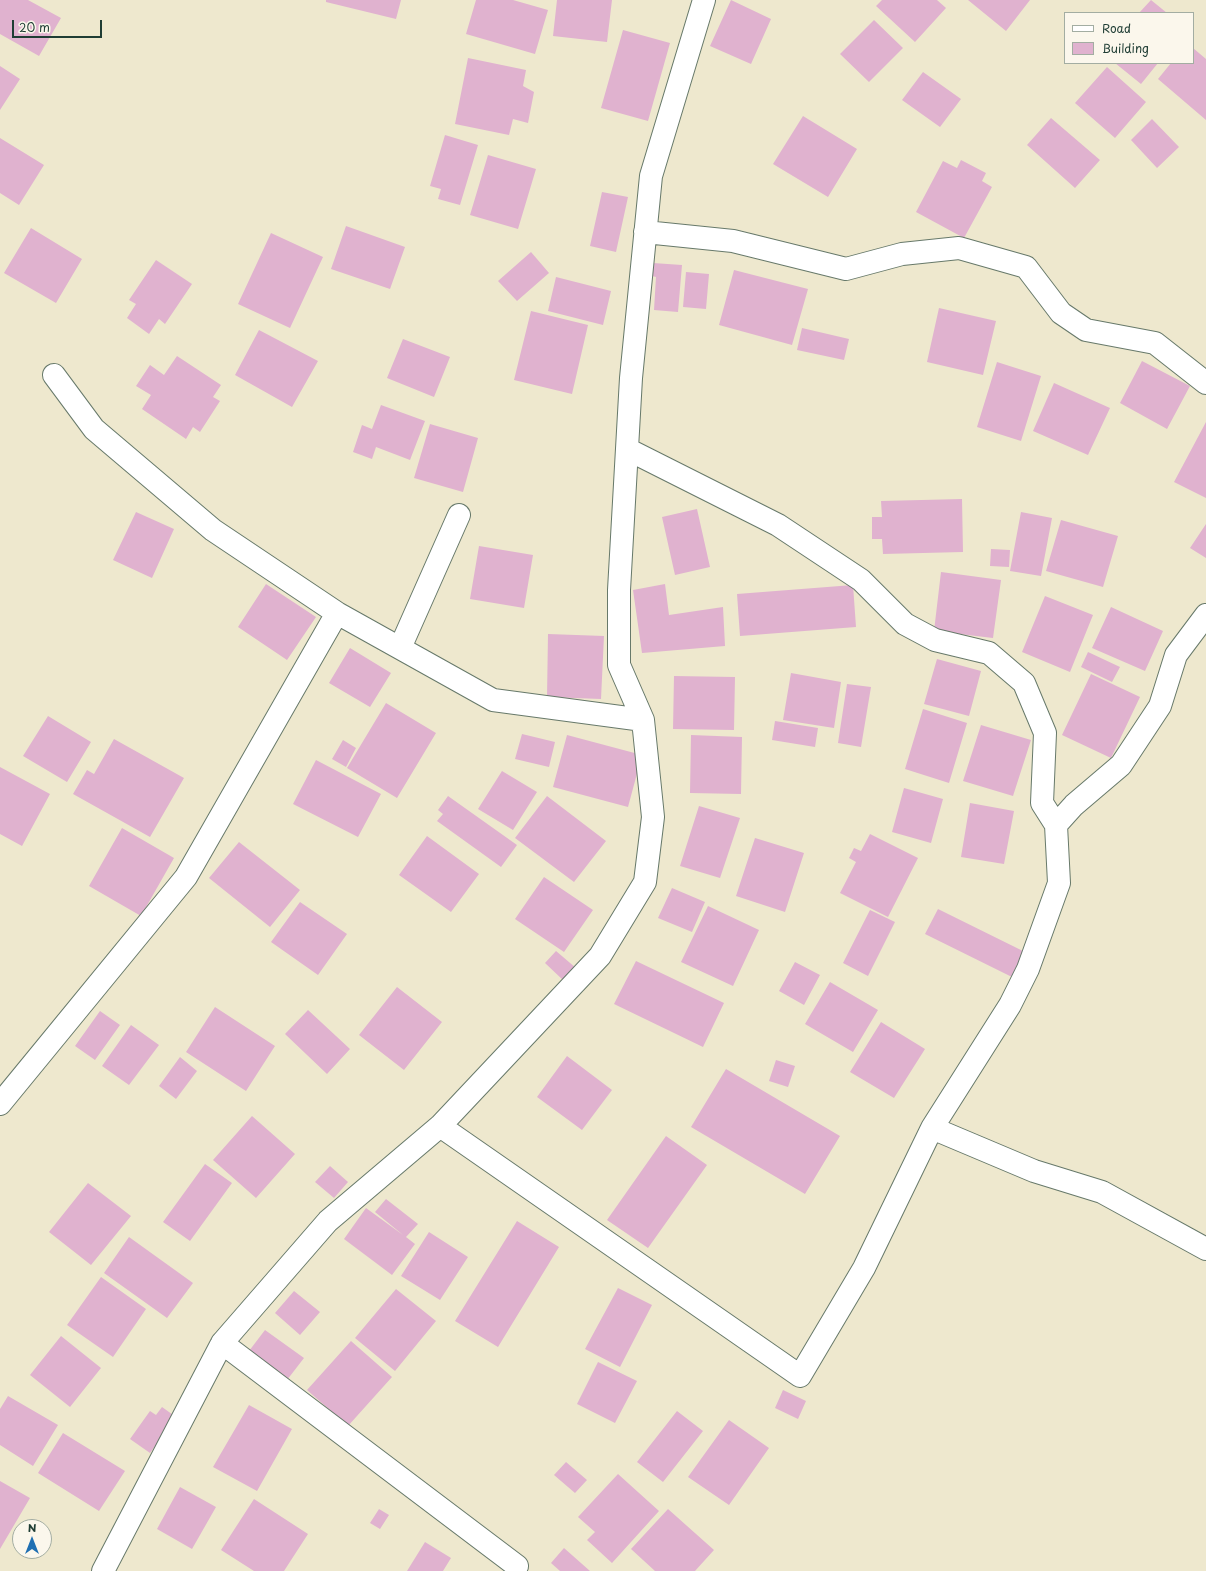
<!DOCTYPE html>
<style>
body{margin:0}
#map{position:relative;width:1206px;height:1571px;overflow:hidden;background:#eee8ce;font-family:"Playpen Sans",sans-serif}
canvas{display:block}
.legend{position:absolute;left:1064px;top:12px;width:130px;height:52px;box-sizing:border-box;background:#fbf7ec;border:1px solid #a3ada2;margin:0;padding:5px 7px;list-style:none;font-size:12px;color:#1f3d34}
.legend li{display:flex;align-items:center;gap:8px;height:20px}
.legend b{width:20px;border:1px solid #a3ada2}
.north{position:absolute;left:12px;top:1519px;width:40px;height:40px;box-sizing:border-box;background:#fbf7ec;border:1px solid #a3ada2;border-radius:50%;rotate:0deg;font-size:11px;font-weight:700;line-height:16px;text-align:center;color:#1f3d34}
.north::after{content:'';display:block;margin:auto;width:14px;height:18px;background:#1f6fb2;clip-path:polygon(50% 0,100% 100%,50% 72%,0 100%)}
.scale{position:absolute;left:12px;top:20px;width:90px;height:18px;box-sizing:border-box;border:2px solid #1f3d34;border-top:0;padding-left:5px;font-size:12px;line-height:14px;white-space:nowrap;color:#1f3d34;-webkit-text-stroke:3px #fbf7ec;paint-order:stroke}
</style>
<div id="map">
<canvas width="1206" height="1571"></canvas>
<ul class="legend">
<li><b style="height:5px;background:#fff"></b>Road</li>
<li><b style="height:11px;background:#e0b2cf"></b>Building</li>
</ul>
<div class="north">N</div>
<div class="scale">20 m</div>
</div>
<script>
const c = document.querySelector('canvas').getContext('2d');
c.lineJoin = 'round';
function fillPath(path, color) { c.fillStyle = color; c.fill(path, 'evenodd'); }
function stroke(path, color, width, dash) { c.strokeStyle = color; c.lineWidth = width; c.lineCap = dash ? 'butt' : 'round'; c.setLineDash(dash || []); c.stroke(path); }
fillPath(new Path2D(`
 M0,0H28L61,18L39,56L0,34Z
 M326,0H401L396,19L326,2Z
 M476,0H513L548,10L535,54L466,34Z
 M557,0H612L607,42L553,36Z
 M731,0L771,19L751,64L710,46Z
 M882,0H937L946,8L915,42L876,6Z
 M968,0H1030L1006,31Z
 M1151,0L1167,13H1139Z
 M874,20L903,48L869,82L840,54Z
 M623,30L670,43L648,121L601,108Z
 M1193,48L1206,59V120L1158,79L1171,63H1193Z
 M468,58L526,70L523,86L534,92L528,123L513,119L509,135L455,124Z
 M1115,63H1158L1141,84Z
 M0,66L20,79L0,110Z
 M1107,67L1146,102L1115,138L1075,103Z
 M923,72L961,99L940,127L902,100Z
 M803,116L857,149L828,197L773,164Z
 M1051,118L1100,160L1075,188L1027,145Z
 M1152,119L1179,147L1157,168L1131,140Z
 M445,135L478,145L460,205L438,199L441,189L430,186Z
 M0,138L44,165L19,205L0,193Z
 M488,155L536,169L518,229L470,215Z
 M961,160L986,173L982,181L992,187L964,238L916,212L943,161L957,168Z
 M602,192L628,197L616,252L590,246Z
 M346,226L405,247L390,289L331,269Z
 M31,228L82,259L56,303L4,273Z
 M271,233L323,257L290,328L238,304Z
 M531,252L549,273L517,301L498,281Z
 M156,260L192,284L165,324L159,319L149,334L127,318L136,304L129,300Z
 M653,263L682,265L678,312L654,310L656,277L652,276Z
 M734,270L808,289L792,345L719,325Z
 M686,272L709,274L706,309L683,307Z
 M556,277L611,291L603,325L548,311Z
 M939,308L996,321L983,375L927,362Z
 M531,311L588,325L572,394L514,380Z
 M802,328L849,339L844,360L797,350Z
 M259,330L318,361L292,407L235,375Z
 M403,339L450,357L434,397L387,378Z
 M177,356L221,385L213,397L220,401L200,432L193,427L186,439L142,409L151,395L136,386L150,365L164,375Z
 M1142,361L1190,386L1167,429L1120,403Z
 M997,362L1041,376L1021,441L977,427Z
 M1054,383L1110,408L1088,455L1033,431Z
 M381,405L425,421L410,460L376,447L372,459L353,452L362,425L372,429Z
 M1206,422V498L1174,482Z
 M430,424L478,438L463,492L414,478Z
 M962,499L963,552L883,554L882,539H872V517H882L881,501Z
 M697,509L710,567L675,575L662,517Z
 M136,512L174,529L152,578L113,560Z
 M1021,512L1052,518L1041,576L1010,571Z
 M1061,520L1118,536L1103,587L1046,571Z
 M1206,524V558L1190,548Z
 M479,546L533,555L524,608L470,599Z
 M991,549L1010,550L1009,567L990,566Z
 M941,572L1001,580L993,638L934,631Z
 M266,584L316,617L287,660L238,627Z
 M665,584L669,615L723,607L725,646L642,653L633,590Z
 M853,585L856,627L740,636L737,594Z
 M1045,596L1093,615L1070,672L1022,652Z
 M1111,607L1163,631L1145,671L1092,648Z
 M548,634L604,636L601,699L547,697Z
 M350,648L391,673L370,707L329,683Z
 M1088,652L1120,667L1112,682L1081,667Z
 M937,659L981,671L969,716L924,704Z
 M791,673L841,682L834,728L783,720Z
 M1091,674L1140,697L1111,758L1062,735Z
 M674,676L735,677L734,730L673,729Z
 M847,684L871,687L861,747L838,743Z
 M386,703L436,733L397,798L347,768Z
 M923,709L967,723L949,783L905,769Z
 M48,716L91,742L67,782L23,756Z
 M775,721L818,728L815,747L772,740Z
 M981,725L1031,740L1013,796L963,781Z
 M522,734L555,742L549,767L515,759Z
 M567,735L642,755L628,807L553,787Z
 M691,735L742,737L741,794L690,793Z
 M114,739L184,778L150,837L73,794L87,770L94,774Z
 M343,740L356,748L346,767L332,759Z
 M316,760L381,794L358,837L293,804Z
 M0,767L50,794L22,846L0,834Z
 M502,771L537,792L513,830L478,809Z
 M904,788L943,799L931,843L892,832Z
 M448,796L517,845L501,867L437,821L443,814L438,810Z
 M547,796L606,841L574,882L515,838Z
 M970,803L1014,811L1004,864L961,857Z
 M699,806L740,818L720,878L680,866Z
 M122,828L174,858L141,916L89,886Z
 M870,834L918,858L888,917L840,893L856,862L849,858L854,848L861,851Z
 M427,836L479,874L451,912L399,875Z
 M755,838L804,853L785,912L736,896Z
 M239,842L300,890L270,927L209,878Z
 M544,877L593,910L564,952L515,919Z
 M672,888L705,902L692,932L658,918Z
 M300,902L347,934L318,975L271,942Z
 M708,906L759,930L733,986L681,962Z
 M938,909L1029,954L1016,979L925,934Z
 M870,910L895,922L868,976L843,963Z
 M556,951L576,968L564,981L545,963Z
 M636,961L724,1003L703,1047L614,1004Z
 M795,962L820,975L804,1005L779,991Z
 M830,982L878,1010L853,1052L805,1024Z
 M397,987L442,1022L404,1070L359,1035Z
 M215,1007L275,1046L246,1091L186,1052Z
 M308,1010L350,1049L327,1074L285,1034Z
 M100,1011L120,1025L95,1060L75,1046Z
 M881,1022L925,1049L894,1098L850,1072Z
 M131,1025L159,1045L129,1085L102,1066Z
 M567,1056L612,1090L582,1130L537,1097Z
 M180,1057L197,1071L176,1099L159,1086Z
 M776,1060L795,1066L788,1087L769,1081Z
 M726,1069L840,1136L805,1194L691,1127Z
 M252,1116L295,1154L256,1198L213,1160Z
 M666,1136L707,1165L648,1248L607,1220Z
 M205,1164L232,1183L190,1241L163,1222Z
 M330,1166L348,1182L334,1198L315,1182Z
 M88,1183L131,1216L91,1265L49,1232Z
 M386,1199L418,1224L406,1237L415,1244L392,1275L344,1239L366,1208L403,1235L375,1212Z
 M517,1221L559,1247L498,1347L455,1321Z
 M429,1232L468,1257L440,1300L401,1276Z
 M129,1237L193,1283L167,1318L104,1273Z
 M101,1277L146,1309L113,1357L67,1325Z
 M618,1288L652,1305L620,1367L585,1349Z
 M396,1289L436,1321L395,1371L355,1338Z
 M294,1291L320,1312L300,1335L275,1313Z
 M265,1330L304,1358L287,1380L249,1351Z
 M61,1336L101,1368L70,1407L30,1375Z
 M351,1341L392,1377L348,1426L307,1390Z
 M598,1362L637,1381L615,1423L577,1404Z
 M783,1390L806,1401L798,1419L775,1408Z
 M8,1396L58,1425L33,1466L0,1445V1409Z
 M249,1405L292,1429L257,1491L213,1467Z
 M162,1407L176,1417L150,1453L130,1439L150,1411L156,1415Z
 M677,1411L703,1431L663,1482L637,1462Z
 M729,1420L769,1448L729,1505L688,1477Z
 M63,1433L125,1471L99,1511L38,1473Z
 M566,1462L587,1480L575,1493L554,1475Z
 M618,1474L659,1511L612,1563L587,1540L595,1532L578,1517Z
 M0,1481L30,1498L0,1549Z
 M180,1487L216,1507L192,1549L157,1529Z
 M254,1499L308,1534L284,1571H254L221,1550Z
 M379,1509L389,1515L380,1529L370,1523Z
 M668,1509L714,1550L695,1571H655L631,1549Z
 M425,1542L451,1558L443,1571H407Z
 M564,1548L590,1571H560L551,1563Z`), '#e0b2cf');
const minor = new Path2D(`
 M645,232L733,241L846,269L902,254L959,248L1026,267L1061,313L1086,330L1155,343L1206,383
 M54,375L94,429L213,530L337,613
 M627,449L778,525L861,580L905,624L935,640L989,653L1024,683L1045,733L1042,803L1056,825
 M400,648L459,515
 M0,1104L186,877L337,613L493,700L643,720
 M440,1126L800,1376L864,1268L932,1128L1034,1171L1102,1192L1206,1249
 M932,1128L1010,1005L1028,969L1059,883L1056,825L1074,805L1121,765L1160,706L1176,655L1206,615
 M222,1343L517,1566
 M103,1571L222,1343L328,1221L440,1126L600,956L645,882L653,817L643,720L619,665V590L631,378L651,176L704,0`);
stroke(minor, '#67796a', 24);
stroke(minor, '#fff', 22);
</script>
